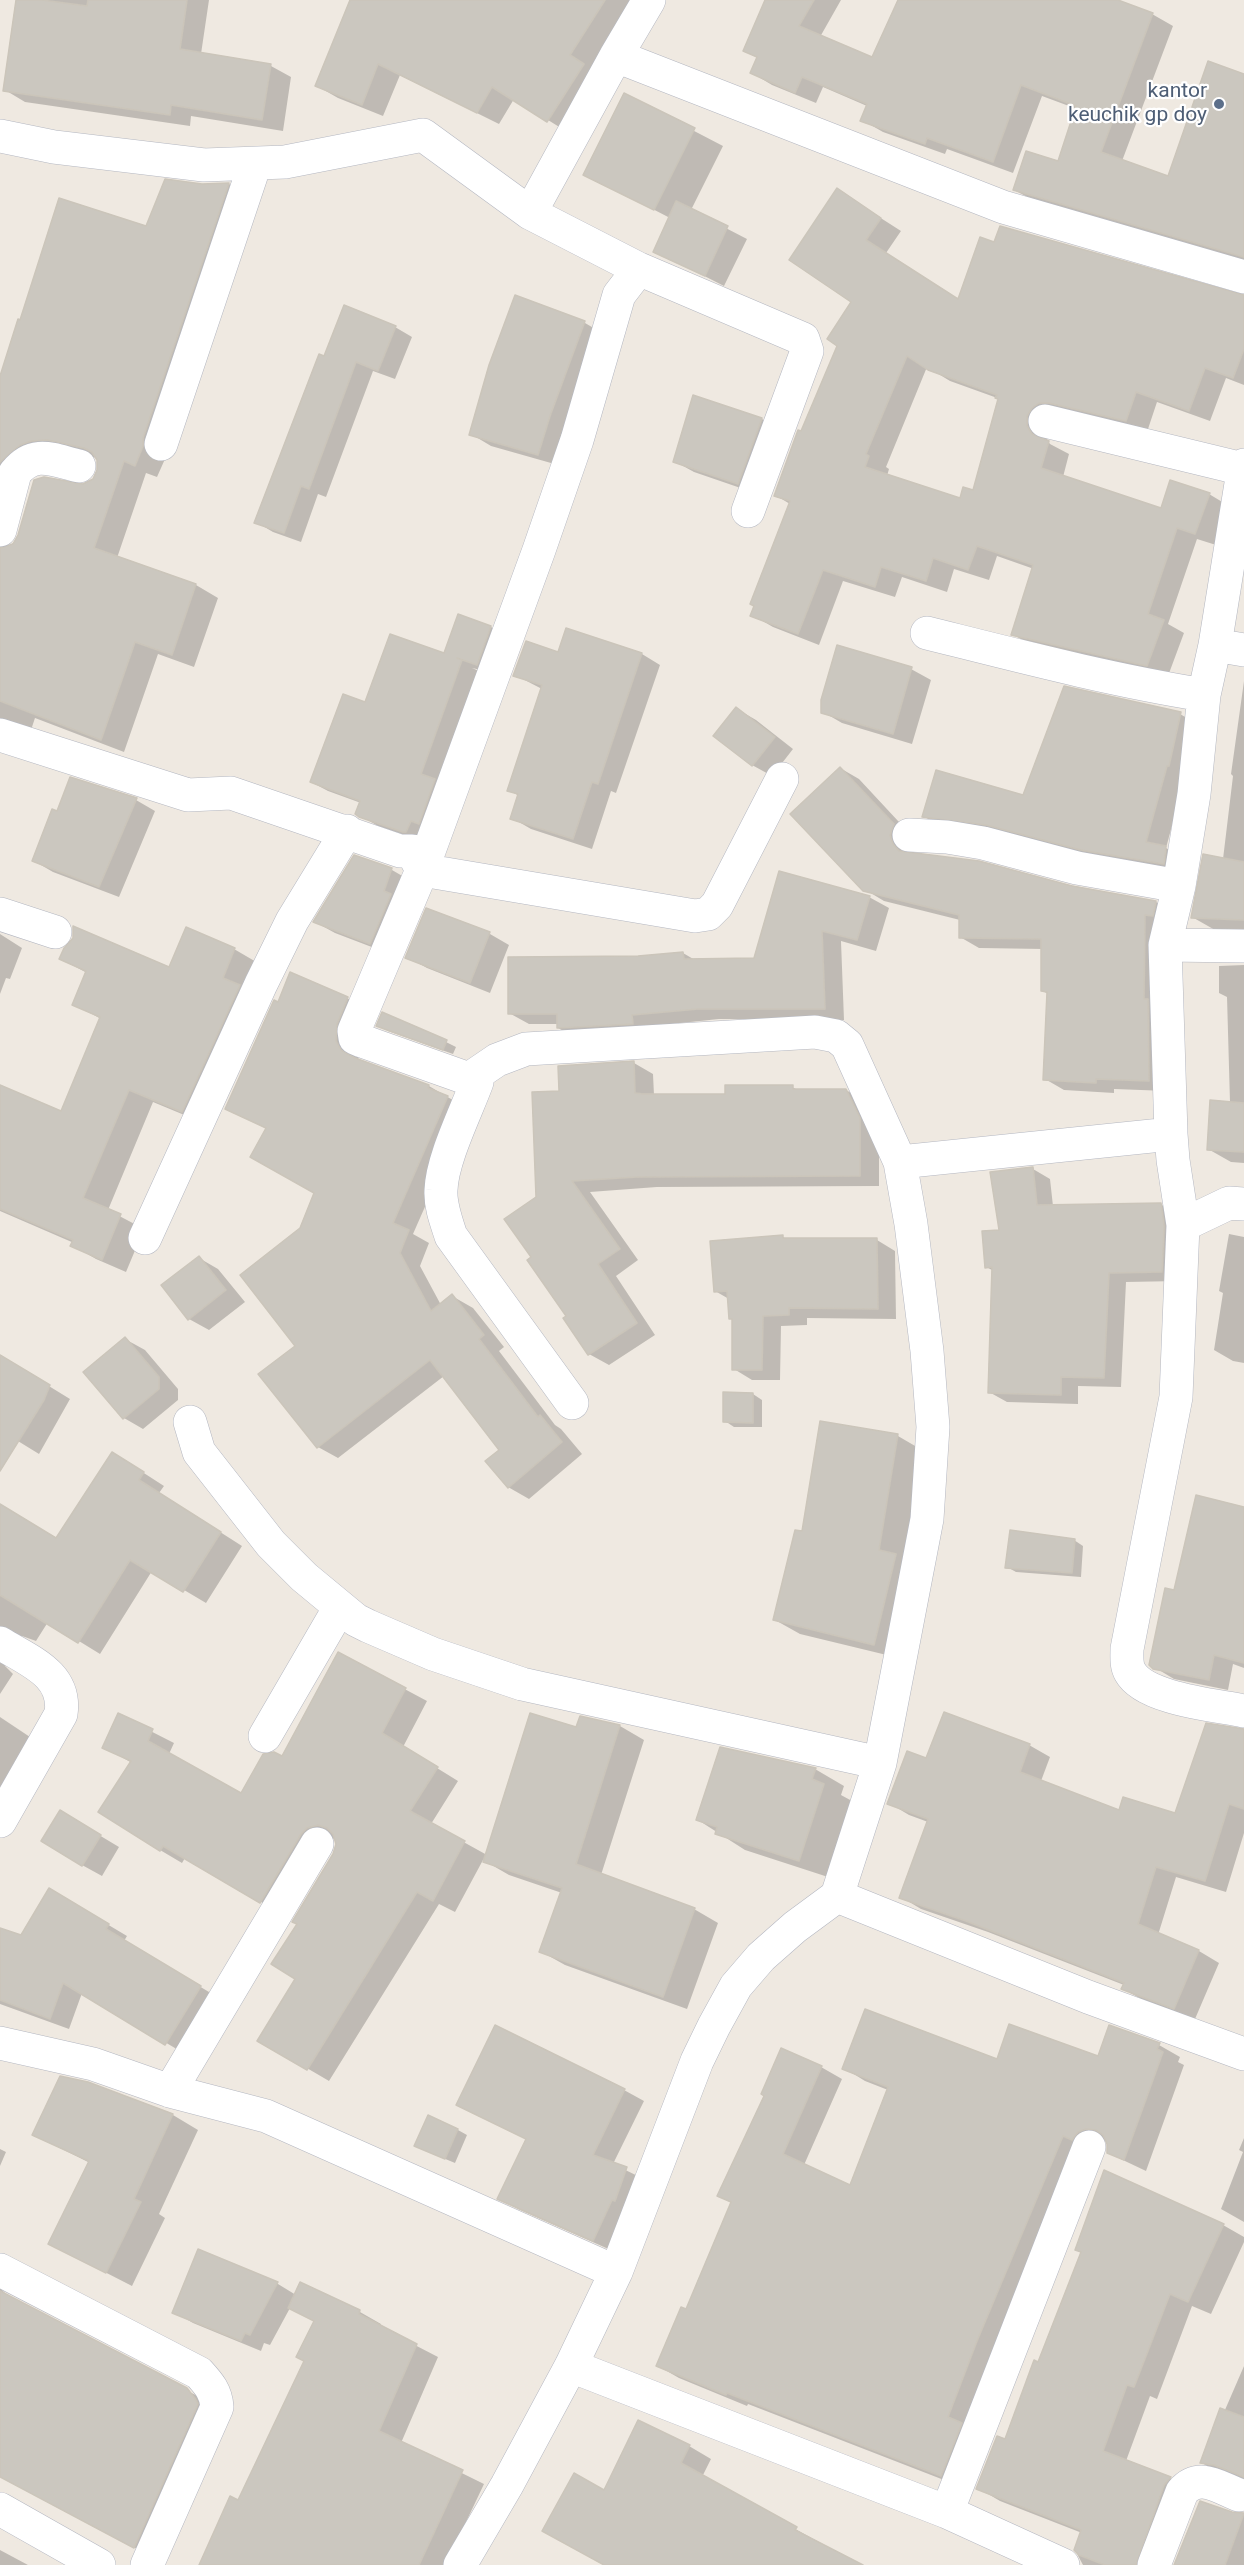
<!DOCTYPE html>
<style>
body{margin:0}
canvas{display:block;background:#efe9e1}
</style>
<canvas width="1244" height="2565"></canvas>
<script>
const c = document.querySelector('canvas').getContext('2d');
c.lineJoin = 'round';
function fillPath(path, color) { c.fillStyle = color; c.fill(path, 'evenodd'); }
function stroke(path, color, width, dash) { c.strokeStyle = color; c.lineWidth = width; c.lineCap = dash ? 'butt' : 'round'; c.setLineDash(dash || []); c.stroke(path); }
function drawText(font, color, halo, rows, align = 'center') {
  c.font = font + ' Roboto,sans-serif'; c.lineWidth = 4.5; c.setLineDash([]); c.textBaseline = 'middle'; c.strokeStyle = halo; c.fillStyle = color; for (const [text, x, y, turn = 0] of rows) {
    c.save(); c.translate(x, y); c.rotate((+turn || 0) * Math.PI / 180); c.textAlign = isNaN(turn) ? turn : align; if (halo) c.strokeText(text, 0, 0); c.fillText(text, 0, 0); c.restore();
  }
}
fillPath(new Path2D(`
 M18,0H209L201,54L271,66L291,77L283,131L191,116L190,126L25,102L5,90Z
 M351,0H634L569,133L514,99L499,124L400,75L383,116L338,98L317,86Z
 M768,0H841L820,37L873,59L899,0H1114L1152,14L1173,26L1122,161L1168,178L1244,75V262L1035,201L1014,190L1058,163L1077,109L1042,96L1013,173L947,149L945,154L883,132L862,120L867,106L823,87L816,103L772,85L752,73L758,58L745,51Z
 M625,95L723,146L691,210L747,239L724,286L655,251L670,218L585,174Z
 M229,184L251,197L165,459L157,477L146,473L117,558L196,585L218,598L194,667L158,654L124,752L35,718L31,730L0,724V382L147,228L202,185ZM70,452L97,458L98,472L94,480L4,550V539L34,462Z
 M837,190L901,231L886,253L959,300L1244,297V385L1226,378L1210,421L1157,402L1147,432L1047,428V439L1050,444L1069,454L1063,477L1162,510L1209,494L1229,506L1216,545L1197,539L1168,624L1184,633L1168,676L1033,646L1012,634L1034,569L997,556L989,580L954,569L947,592L902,577L895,597L843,581L819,645L773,627L752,615L790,504L775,495L839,345L853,301ZM927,367L950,381L1000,399L974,492L961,499L887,476L889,469L886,467Z
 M516,297L585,323L604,334L558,465L491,446L471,434Z
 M395,327L412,337L395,379L373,371L326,497L318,494L301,542L273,532L256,522L324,358Z
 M694,397L762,419L781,431L758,494L694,472L674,461Z
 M459,616L491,627L508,637L494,673L472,668L479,671L422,841L378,826L357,814L361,803L328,791L311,782L366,704L445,655Z
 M559,654H642L660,665L616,793L611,791L592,849L531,829L512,818L519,796L509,790L542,689L515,675Z
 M911,669L931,680L912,744L842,723L823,712Z
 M1244,681V939L1215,930L1192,917L1223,859L1233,776L1231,774Z
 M737,709L756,720L793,749L772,776L752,765Z
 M1180,714L1199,725L1166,848L1185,859L1182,874L942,827L923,816L1024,797Z
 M840,768L859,779L912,836L909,846L911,854L1156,902L1175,913L1167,1091L1114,1089V1093L1064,1090L1045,1079L1049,994L1042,991L1043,949L979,948L960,937V920L884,901L864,889Z
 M136,800L155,811L119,897L53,872L34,861L58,813Z
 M355,857L392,870L411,881L390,954L335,933L315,922Z
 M869,897L889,908L876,951L841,941L844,1020L719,1019L652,1026L578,1039L558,1028V1024H529L509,1013L638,958L683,953L695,960L755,959Z
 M427,910L490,934L509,945L490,993L427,968L407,957Z
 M0,934L22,948L10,979L6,978L0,994Z
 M234,949L258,963L206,1124L153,1102L108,1210L144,1229L126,1272L96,1259L72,1245L74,1243L0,1211V1085L62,1113L101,1019L74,1004L87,973L61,959L170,969Z
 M1244,965V1163L1231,1162L1208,1149L1230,1103L1227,997L1219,993V966Z
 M347,998L368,1010L356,1053L360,1062L429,1086L468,1109L413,1234L429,1243L420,1266L441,1305L452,1296L473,1308L504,1347L499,1351L555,1425L561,1429L582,1454L529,1499L508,1487L501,1450L444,1376L338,1458L318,1447L297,1346L301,1229L316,1193L267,1129L227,1108L279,1004Z
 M383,1014L446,1042L456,1047L453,1054L388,1031L378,1026Z
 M634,1063L653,1074L654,1095L727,1096L792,1087L798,1090H846L866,1102L879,1131V1186L657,1187L590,1192L638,1260L616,1276L655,1335L609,1365L589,1354L533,1258L537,1198L561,1093Z
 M1033,1169L1050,1179L1053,1206L1160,1204L1178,1214L1180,1281L1126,1282L1121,1387L1078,1386V1404L1007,1402L989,1392L994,1271L986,1267L1000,1231Z
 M1229,1234L1244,1237V1363L1233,1361L1214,1350L1223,1293L1219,1291Z
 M783,1237L788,1240H877L895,1251L896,1319L807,1318V1325L781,1326L780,1380H752L734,1369V1320L729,1299L715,1291Z
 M199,1258L218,1269L245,1302L209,1330L189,1319Z
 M125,1339L145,1350L178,1389V1400L143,1429L124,1418Z
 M0,1356L70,1399L39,1454L0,1430Z
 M753,1394L762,1400V1427H734L725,1421Z
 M898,1436L922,1450L899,1658L800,1634L775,1620L803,1533Z
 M133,1466L164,1486L159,1493L242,1546L206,1603L152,1571L100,1654L48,1622L36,1641L22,1636L13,1638L2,1655L5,1666L13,1674L0,1694V1505L57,1540Z
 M1244,1509V1668L1233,1664L1228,1690L1174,1679L1154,1667L1175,1592Z
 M1074,1540L1083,1546L1081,1577L1016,1572L1007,1567Z
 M339,1654L427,1701L403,1747L458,1781L431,1824L487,1855L577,1729L581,1718L620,1726L644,1740L601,1875L694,1909L718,1923L687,2009L565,1965L540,1951L562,1893L509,1875L483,1860L455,1912L439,1904L329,2081L259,2040L297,1978L337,1845L336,1838L329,1840L282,1914L185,1858L182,1863L160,1850L132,1763L104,1747L119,1715L174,1743L169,1754L242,1795L282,1758Z
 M0,1717L48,1749L0,1800Z
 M1244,1731V1833L1226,1892L1176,1877L1158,1935L1199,1951L1219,1963L1195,2019L1143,2000L1123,1989L1124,1985L988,1932L921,1909L901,1897L928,1822L909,1815L889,1803L927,1760L1029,1745L1050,1757L1041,1781L1120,1812L1176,1815Z
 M815,1769L844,1786L841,1795L852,1801L828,1877L745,1850L698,1820Z
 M79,1823L119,1847L102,1876L82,1865Z
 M50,1890L127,1936L124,1941L219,1998L185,2054L82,1993L69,2029L0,2004V1929L22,1937Z
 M1159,2045L1180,2057L1178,2062L1184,2065L1146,2171L1108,2153L1107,2140L1099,2144L962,2487L748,2404L747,2406L679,2378L658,2366L686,2311L732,2203L719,2196L821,2067L842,2079L804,2165L851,2187L888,2090L865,2081L844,2068L1099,2058Z
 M87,2083L173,2115L198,2130L159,2214L165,2218L132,2286L50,2244L90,2163L34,2135Z
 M624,2090L644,2101L613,2164L646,2180L613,2251L518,2209L499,2198L527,2139Z
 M458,2130L467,2135L455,2163L426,2151Z
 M1244,2138V2222L1221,2209L1243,2152L1239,2150Z
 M0,2149L6,2152L0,2166Z
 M1223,2225L1244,2237V2242L1211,2314L1192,2306L1157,2399L1150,2396L1126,2461L1170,2478L1192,2491L1161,2565H1083L1075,2550L1082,2533L1000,2501L978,2488L1006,2441L1039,2363Z
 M199,2251L278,2284L296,2295L301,2284L360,2312L381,2324L380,2327L438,2357L401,2443L484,2484L449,2558L458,2565H200L239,2502L306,2361L315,2322L290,2308L270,2345L264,2343L261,2351L193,2323L174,2312Z
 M0,2288L11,2299L209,2402L156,2559L0,2476Z
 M1244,2366V2479L1224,2476L1202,2463Z
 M689,2446L711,2459L702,2477L860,2565H606L605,2492Z
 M1244,2514V2565H1176L1241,2515Z
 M0,2550L28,2565H0Z`), '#0003');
const building = new Path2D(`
 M16,0H42L87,6L88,0H187L180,49L271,64L262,120L171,105L170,115L3,91Z
 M350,0H605L570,55L584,64L547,122L492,87L477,113L378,64L362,105L315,86Z
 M765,0H814L799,26L872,57L898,0H1118L1153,13L1101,152L1168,176L1208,61L1244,74V257L1013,190L1026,151L1058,161L1076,106L1021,85L993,162L927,138L925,144L860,121L867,104L802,77L795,93L750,73L757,57L743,51Z
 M624,93L695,128L654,210L583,175Z
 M165,179L202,184L229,183L143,438V446L135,466L124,461L94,548L196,584L172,655L135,642L101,740L0,701V548L13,544L18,535L34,480L44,477L83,484L93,479L97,470V460L92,452L84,448L47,440L31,441L20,445L0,462V376L18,319L20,320L59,198L146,226Z
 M837,188L881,218L866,240L958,299L980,237L994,242L1000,226L1244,295V349L1233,378L1205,368L1189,411L1136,392L1126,421L1049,403H1039L1032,408L1027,416V426L1032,434L1049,441L1041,468L1161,508L1170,480L1210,493L1195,534L1177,528L1148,614L1164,620L1147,666L1011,635L1033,565L977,546L968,570L933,558L926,581L881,567L875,587L823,570L798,634L750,616L754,606L750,604L790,501L774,496L798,430L801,431L837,346L827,339L851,302L789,260ZM907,356L928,370L997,395L995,398L998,399L973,490L963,487L960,498L865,467L869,456L866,454Z
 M676,201L728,226L705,276L653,252Z
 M515,295L585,321L550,416L538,455L469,435L489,365Z
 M344,305L396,326L378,371L356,362L309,489L301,486L284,533L254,523L319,354L324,356Z
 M693,395L762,418L738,484L673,462Z
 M458,614L491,626L477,665L457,658L462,660L421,774L435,779L419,824L411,821L406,832H403L359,817L355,814L360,801L310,782L343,694L365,702L390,634L444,653Z
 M566,628L642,653L598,784L592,782L573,839L510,819L518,794L507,791L542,685L513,676L526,641L558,652Z
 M837,645L912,667L893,734L821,713V700Z
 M1064,686L1181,712L1169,766H1167L1146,842L1166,846L1164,864L1081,850L986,825L922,817L936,770L1023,795Z
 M736,707L775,737L752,766L713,736Z
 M840,767L894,824L890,835L893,844L899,851L979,861L1072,886L1156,901L1153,916L1145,915L1144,999H1148L1149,1081L1096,1079V1083L1043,1080L1047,992L1041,991V939L959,938V915L863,891L790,814Z
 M70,777L137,798L99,887L32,861L52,809L57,811Z
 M1203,854L1244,862V920L1191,918Z
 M354,855L392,868L384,891L391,894L370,944L313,922Z
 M779,871L870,896L857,940L822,931L825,1009H698L632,1015L633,1024L557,1028V1014H508V957L638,956L683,952L684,959L754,958Z
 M426,908L490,932L470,983L405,958Z
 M73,926L169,967L186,927L235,948L223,978L240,985L182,1112L129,1090L83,1198L121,1214L102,1260L70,1246L73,1240L0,1209V1085L61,1111L100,1017L72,1005L86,971L59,959L64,948L73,938Z
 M290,972L348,997L337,1024L336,1041L341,1050L355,1058L429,1085L428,1088L448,1096L393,1223L409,1230L400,1253L431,1311L452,1294L484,1335L479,1339L538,1417L540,1415L562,1442L508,1488L485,1461L499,1450L430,1360L317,1448L258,1374L295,1346L240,1275L300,1228L314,1193L250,1157L266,1128L225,1109L274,1000L278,1002Z
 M382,1012L447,1040L443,1050L376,1026Z
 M634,1061L635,1093L643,1094H725V1085H793V1089H846L860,1118V1176L637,1177L572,1181L620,1249L598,1264L637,1323L588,1355L563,1318L566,1316L527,1260L531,1257L504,1219L536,1197L532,1092L559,1091L558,1066Z
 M1210,1100L1244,1103V1152L1207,1150Z
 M1033,1167L1037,1205L1161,1203L1164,1226L1162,1272L1109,1273L1104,1378L1061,1377V1395L988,1393L992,1267L985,1268L982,1231L999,1230L990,1172Z
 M783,1235V1238H877L878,1309L789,1308V1315L763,1316L762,1370H732V1319H729L727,1291L714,1292L710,1241Z
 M199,1256L226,1290L188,1320L161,1285Z
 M125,1337L159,1377V1389L123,1419L83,1372Z
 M0,1355L50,1385L44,1400L0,1471Z
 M723,1392L753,1393V1423L723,1422Z
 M820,1421L898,1434L879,1550L896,1554L874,1645L773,1620L795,1530L802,1531Z
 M112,1452L144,1472L139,1480L221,1532L183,1592L130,1560L78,1643L0,1595V1504L56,1538Z
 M1196,1495L1244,1507V1663L1214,1655L1209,1680L1153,1669L1149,1665L1165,1588L1174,1590Z
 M1010,1530L1075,1539L1072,1573L1005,1568Z
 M338,1652L406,1688L382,1733L438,1767L410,1811L465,1841L433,1901L417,1892L307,2070L257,2041L295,1979L271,1964L297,1924L292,1922L333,1854L336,1844L333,1834L327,1828L318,1825L307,1828L301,1834L260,1903L163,1846L160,1851L98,1812L131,1761L102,1748L118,1713L153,1729L148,1741L241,1793L263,1754L274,1752L282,1756Z
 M944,1712L1030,1744L1020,1772L1119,1810L1123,1797L1175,1813L1206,1723L1244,1729V1809L1229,1804L1205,1881L1156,1867L1138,1924L1199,1950L1174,2009L1121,1989L1124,1983L966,1921L899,1898L928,1819L887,1804L907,1751L926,1758Z
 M530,1713L576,1727L580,1716L620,1725L576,1864L695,1908L663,1997L539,1952L562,1888L483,1862Z
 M720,1747L816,1768L812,1779L824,1784L799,1861L715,1834L717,1827L696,1820Z
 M60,1810L101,1835L82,1866L41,1841Z
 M49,1888L109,1924L106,1929L201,1986L165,2045L63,1983L50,2019L0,2000V1928L21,1935Z
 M865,2009L997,2059L1009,2024L1098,2056L1109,2025L1160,2043L1157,2049L1163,2052L1124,2160L1107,2153V2144L1103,2135L1096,2130L1086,2129L1078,2132L1072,2140L1063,2136L977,2341L948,2417L962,2423L941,2476L727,2393L726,2395L656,2366L681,2307L686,2309L731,2202L717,2196L764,2096L761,2094L781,2048L822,2066L783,2154L850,2185L888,2087L842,2069Z
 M495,2025L625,2089L593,2155L627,2167L615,2201L612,2200L593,2241L497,2199L526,2139L456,2105Z
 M60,2076L88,2082L173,2114L134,2199L141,2202L106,2273L48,2244L89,2161L32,2135Z
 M428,2115L458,2129L445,2159L414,2146Z
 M1104,2170L1224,2224L1188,2302L1170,2294L1134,2387L1127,2385L1103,2451L1171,2477L1164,2485L1136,2565H1105L1079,2555L1074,2550L1081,2530L976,2489L997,2436L1005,2439L1034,2360L1038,2362L1081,2252L1075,2250Z
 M198,2249L278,2282L250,2335L245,2333L241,2341L172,2313Z
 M300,2282L360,2310L359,2314L417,2344L379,2431L463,2470L419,2565H199L230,2496L238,2500L304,2361L296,2357L314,2321L288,2308Z
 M0,2291L187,2388L196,2400L198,2404L134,2548L0,2477Z
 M1220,2408L1244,2417V2477L1214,2465L1200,2463Z
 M638,2420L690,2445L681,2463L797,2527L795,2530L863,2565H604L542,2531L574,2473L604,2490Z
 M1200,2501L1232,2512L1244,2513L1225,2565H1174Z`);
fillPath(building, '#cbc7bf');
stroke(building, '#cbc5ba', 1.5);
const minor = new Path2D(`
 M616,56L1003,207L1244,277
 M0,136L54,147L204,165L285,162L423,135L530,213L616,56L649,0
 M639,269L803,339L807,351L748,511
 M1045,421L1243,469
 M161,444L255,164
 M0,530L15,473C34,449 53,460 79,466
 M927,633C1019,656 1110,680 1204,695
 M1215,645L1244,650
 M0,735L188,795L231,793L400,851H412L422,870
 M909,835L947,837L983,843L1077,868L1179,886
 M422,870L695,916L708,914L717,905L782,779
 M0,914L55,932
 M1165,945L1244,946
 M469,1079L362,1041L355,1038L354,1031L422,870L539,550L577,440L619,295L639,269L530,213
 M1171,1134L1173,1160L1183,1225L1176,1397L1127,1649C1127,1657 1126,1665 1130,1672C1145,1699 1215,1705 1244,1711
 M1183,1225L1229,1203L1244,1204
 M145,1238L261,984L292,921L347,831
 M572,1403L451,1236C446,1221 440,1205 441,1190C442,1159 466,1112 477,1082L469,1079L497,1060L526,1049L815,1032L836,1036L847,1045L900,1162L1171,1134L1165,945L1179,886L1194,794L1204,695L1215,645L1244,465
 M190,1422L199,1452L271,1544L304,1577L356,1620L368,1626L433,1654L522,1684L880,1763
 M0,1643C29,1661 67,1674 61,1714L0,1821
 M265,1736L340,1607
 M837,1896L1088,1997L1244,2054
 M0,2043L93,2064L170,2091L266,2116L616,2272
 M170,2091L317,1844
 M0,2270L199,2373C209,2384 216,2392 217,2407L147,2565
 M571,2366L947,2512L1063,2565
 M0,2509L99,2565
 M947,2512L1089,2147
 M460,2565L507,2485L571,2366L616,2272L697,2061L714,2026L736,1986L761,1957L795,1927L837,1896L880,1763L927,1519L933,1427L927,1351L911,1224L900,1162
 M1154,2565L1182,2492C1199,2472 1218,2487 1239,2495`);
stroke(minor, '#b4b7c1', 34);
stroke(minor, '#fff', 33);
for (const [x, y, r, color] of [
 [1219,104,6,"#5c6f8a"]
]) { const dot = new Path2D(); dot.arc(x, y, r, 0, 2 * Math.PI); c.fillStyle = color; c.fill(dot); stroke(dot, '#fff', 2); }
drawText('21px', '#4e5e75', '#fff', [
 ["kantor",1207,92],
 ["keuchik gp doy",1207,116]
], 'right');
</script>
